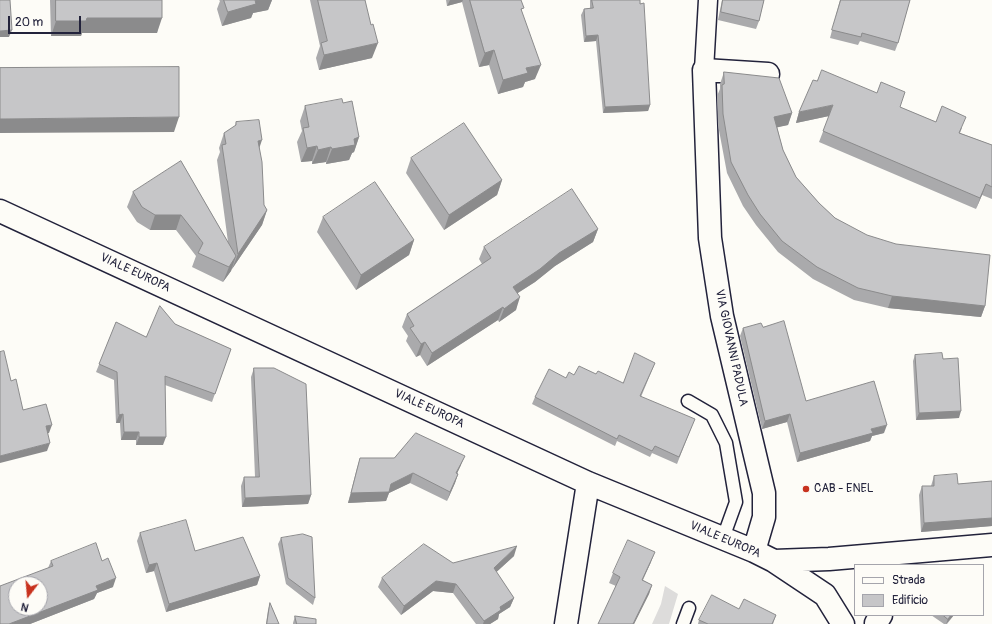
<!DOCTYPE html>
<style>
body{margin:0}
#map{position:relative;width:992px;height:624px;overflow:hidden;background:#fdfcf7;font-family:Pangolin,sans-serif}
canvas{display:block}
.legend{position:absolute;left:854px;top:564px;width:130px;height:52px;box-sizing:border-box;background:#fdfcf7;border:1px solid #a5a5ac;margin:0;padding:5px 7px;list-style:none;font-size:12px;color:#22223b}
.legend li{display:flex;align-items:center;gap:8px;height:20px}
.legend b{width:20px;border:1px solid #a5a5ac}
.north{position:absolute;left:8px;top:576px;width:40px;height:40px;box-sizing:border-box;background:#fdfcf7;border:1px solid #a5a5ac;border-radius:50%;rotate:196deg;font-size:11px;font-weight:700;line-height:16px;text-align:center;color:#22223b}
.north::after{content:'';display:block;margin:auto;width:14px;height:18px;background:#c8321e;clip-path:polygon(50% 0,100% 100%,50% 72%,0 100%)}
.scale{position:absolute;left:8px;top:16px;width:73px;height:18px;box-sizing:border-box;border:2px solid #22223b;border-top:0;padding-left:5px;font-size:12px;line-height:14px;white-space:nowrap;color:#22223b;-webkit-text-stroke:3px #fdfcf7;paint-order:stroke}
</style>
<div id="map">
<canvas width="992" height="624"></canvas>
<ul class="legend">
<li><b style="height:5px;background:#fdfcf7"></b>Strada</li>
<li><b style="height:11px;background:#c6c6c8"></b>Edificio</li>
</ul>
<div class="north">N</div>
<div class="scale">20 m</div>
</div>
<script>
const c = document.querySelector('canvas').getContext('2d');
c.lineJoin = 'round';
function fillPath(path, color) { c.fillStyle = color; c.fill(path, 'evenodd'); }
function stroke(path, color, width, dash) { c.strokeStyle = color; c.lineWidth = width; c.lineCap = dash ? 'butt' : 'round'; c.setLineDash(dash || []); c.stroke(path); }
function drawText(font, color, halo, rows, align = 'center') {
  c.font = font + ' Pangolin,sans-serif'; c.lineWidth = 3; c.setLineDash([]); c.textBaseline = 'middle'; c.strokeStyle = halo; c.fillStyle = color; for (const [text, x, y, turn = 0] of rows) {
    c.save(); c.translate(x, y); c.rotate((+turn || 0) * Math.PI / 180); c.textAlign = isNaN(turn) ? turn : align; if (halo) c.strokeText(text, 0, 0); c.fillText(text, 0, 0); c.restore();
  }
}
fillPath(new Path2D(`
 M665,586L678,594L669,624H652L661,604Z`), '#dddcdb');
const service = new Path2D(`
 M688,401L712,415L726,443L736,502L723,538
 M683,624L689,608`);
const pedestrian = new Path2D(`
 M704,70L708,0`);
const minor = new Path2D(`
 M0,211L588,483L754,551L774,561L825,595L843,624
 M754,551L764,517V493L722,316L710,238L704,70L768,74
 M774,561L829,559L992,545
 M876,623L881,615
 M566,624L588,483`);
stroke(service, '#22223b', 15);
stroke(pedestrian, '#22223b', 21);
stroke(minor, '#22223b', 25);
stroke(service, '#fdfcf7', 12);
stroke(pedestrian, '#fdfcf7', 18);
stroke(minor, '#fdfcf7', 22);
fillPath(new Path2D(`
 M50,0H162L157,33H82L81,36H51Z
 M219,0H272L268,10L253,13L251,18L222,26L217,9L220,1Z
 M310,0H365L372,58L319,70L316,58L320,46Z
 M446,0H521L522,12L535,79L525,82L523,87L498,94L489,65L479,67L462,2L447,6Z
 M590,0H640L650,105L648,111L603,113L596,41L584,42L581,15L584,9L590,8Z
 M722,0H764L759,21L756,29L718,20Z
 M840,0H910L898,43L895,51L860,41L858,45L830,38Z
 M724,72L792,113L788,125L777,127L783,150L796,177L819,203L835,218L985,306L981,317L888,308L854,300L813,279L778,252L756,225L743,206L727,173L718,125L717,96L720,89V84Z
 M343,103L359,137L354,152L352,153L349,160L326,164V162L312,164V161L301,162L297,142L302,131L300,121L305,106Z
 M900,107L936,122L962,128L960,133L992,145V199L982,195L976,209L819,142L829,116L796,123L799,112Z
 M236,122L259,147L264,205L267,210L262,225L232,269V268L231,271L223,282L192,267L196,256L176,230H150L137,222L127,207L133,192L181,161L228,242L217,160L220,152L219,148L224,133L235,126Z
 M411,158L502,180L497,195L444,230L406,173Z
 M323,217L414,240L409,255L356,290L317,232Z
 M598,229L593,242L555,266L535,282L518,293L516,310L499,322L498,320L427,366L420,355L416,357L406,341L408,336L402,327L407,314L482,264L479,259L484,247Z
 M116,322L146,337L175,324L231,349L212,402L165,385L163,445H136V440H121L120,423H116L114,380L96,372Z
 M743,328L806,401L884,433L872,436L870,441L797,462L787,422L762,429L740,336Z
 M915,355L943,359L959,418L916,420L913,361Z
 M655,363L641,397L692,426L677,464L652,453L650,457L617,441L615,446L532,404L535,397L566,378L574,375L596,374L623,383Z
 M254,368L311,495L308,504L242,507L241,486L244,477H255L251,377Z
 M360,458L461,465L457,473L458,474L455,483L447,501L410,483L389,493L386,501L348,503L357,468Z
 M934,476L958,484L992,481V526L921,532L919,495L922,486H931Z
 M140,533L195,551L260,576L257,585L166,612L154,571L146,573L137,541Z
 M281,538L315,598L313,605L286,584L278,544Z
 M514,556L496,572L514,598L510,607L499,614L498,619L490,624H476L453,593L433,591L401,615L378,587L382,578L453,563Z
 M51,561L113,587L97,593L94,599L30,624H0L48,568Z
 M651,562L643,580L652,585L649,594L634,624H598L616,586L609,583L613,573Z
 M270,603L279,624H266L268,610Z
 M739,609L776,615L773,624H698L699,620Z
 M931,615H954L947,624H944Z
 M295,616L316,624H293V623Z`), '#aaaaac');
fillPath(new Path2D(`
 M255,0H272L268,10L253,13L251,18L222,26L228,12Z
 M450,0H463L462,2L447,6Z
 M87,18H162L157,33H82L81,36H51L56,21Z
 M12,30L9,37H0V31Z
 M598,35L596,41L584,42L586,36Z
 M378,43L372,58L319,70L324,55Z
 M494,50L489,65L479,67L485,53Z
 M541,65L535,79L525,82L523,87L498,94L503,80L526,68Z
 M650,105L648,111L603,113L605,107Z
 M833,105L829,116L796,123L799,112Z
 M792,113L788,125L770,129L774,117Z
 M179,117L174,132L0,133V119Z
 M359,137L354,152L352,153L349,160L326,164L332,149L354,139Z
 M262,140L257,155L258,141Z
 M317,146L312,161L301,162L307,148Z
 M331,147L326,162L312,164L318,150Z
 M502,180L497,195L444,230L449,215Z
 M986,184L982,195L976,209L980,198Z
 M267,210L262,225L232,269L238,254Z
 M155,215H181L176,230H150Z
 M598,229L593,242L555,266L535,282L508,299L513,287L559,253Z
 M414,240L409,255L356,290L361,275Z
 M236,256L231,271L223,282L229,267Z
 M892,296L985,306L981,317L888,308Z
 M520,297L516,310L499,322L504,309Z
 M503,307L498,320L427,366L432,353Z
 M425,342L420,355L416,357L421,344Z
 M961,411L959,418L916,420L919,413Z
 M123,414L120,423H116L119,415Z
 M790,414L787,422L762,429L765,421Z
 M52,425L49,433L43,434L46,426Z
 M887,425L884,433L872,436L870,441L797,462L800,453L871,429Z
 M124,432H139L136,440H121Z
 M139,437H166L163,445H136Z
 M50,443L47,451L0,463V456Z
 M465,456L461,465L453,482L456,473Z
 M413,473L410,483L389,493L386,501L348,503L351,493L391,484Z
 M458,474L455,483L447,501L450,492Z
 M311,495L308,504L242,507L245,498Z
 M992,518V526L921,532L924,523Z
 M517,546L514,556L490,578L494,568Z
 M655,552L651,562L638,589L642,580Z
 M157,563L154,571L146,573L149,565Z
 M260,576L257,585L166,612L169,604Z
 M116,578L113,587L97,593L94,599L30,624H9L96,586Z
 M436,581L456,584L453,593L433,591L401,615L404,606Z
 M652,585L649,594L634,624H633Z
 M514,598L510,607L499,614L498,619L490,624H483L484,621L500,607Z
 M951,615H954L946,624L948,619Z`), '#8b8b8c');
const building = new Path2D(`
 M0,0H10L12,30L0,31Z
 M56,0H162V18H87L86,21H56Z
 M224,0H255L256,4L228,12Z
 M318,0H365L371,25L373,24L378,43L324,55L321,43L327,41Z
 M470,0H521L524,8L521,9L541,65L526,68L528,73L503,80L494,50L485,53Z
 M592,0H640V4L644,3L650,105L605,107L598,35L586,36L584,9L593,8Z
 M723,0H764L759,21L721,12Z
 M841,0H910L898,43L862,33L861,37L832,30Z
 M179,67V117L0,119V68Z
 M822,70L877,93L881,82L905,92L900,107L936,122L942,106L966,117L959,133L992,145V187L986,184L980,198L823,131L833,105L799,112L813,80L817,81Z
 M724,72L779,78L792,113L774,117L783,150L796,177L819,203L835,218L867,235L896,244L990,255L985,306L892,296L858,288L817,267L782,241L760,214L748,195L731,162L723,114L722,85L724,84Z
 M342,99L343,103L352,101L359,137L354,139L355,145L332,149L331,147L318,150L317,146L307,148L303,128L309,127L305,106Z
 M259,120L262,140L258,141L262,162L264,205L267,210L238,254L222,145L226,144L224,133L236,125V122Z
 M464,123L502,180L449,215L411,158Z
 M181,161L236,256L229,267L198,253L203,243L181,215H155L142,207L133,192Z
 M375,182L414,240L361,275L323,217Z
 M572,189L598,229L559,253L540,269L513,287L520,297L504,309L503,307L432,353L425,342L421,344L410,328L414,326L407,314L491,258L484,247Z
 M160,306L175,324L231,349L215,394L165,376L166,437H139V432H124L123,414L119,415L117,372L99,364L116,322L146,337Z
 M784,321L806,401L874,381L887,425L871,429L873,433L800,453L790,414L765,421L743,328L761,323L763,327Z
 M4,351L11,381L16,379L23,410L46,404L52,425L46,426L50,443L0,456V352Z
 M635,353L655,363L640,396L695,419L679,457L655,446L652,451L619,435L617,439L535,397L549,369L566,378L569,372L574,375L579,366L596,374L598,371L623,383Z
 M942,353L943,359L958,358L961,411L919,413L915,355Z
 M254,368H274L306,384L311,495L245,498L244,477H259Z
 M416,433L465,456L456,473L458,474L450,492L413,473L391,484L389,492L351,493L360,458H394Z
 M957,474L958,484L992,481V518L924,523L922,486H934V476Z
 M186,520L195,551L243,537L260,576L169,604L157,563L149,565L140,533Z
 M303,534L312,537L315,598L288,578L281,538Z
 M628,540L655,552L642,580L652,585L633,624H598L620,577L613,573Z
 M96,543L102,561L108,558L116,578L96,586L98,590L9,624H0V586L53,566L51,561ZM16,584H40V608H16Z
 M424,544L453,563L517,546L494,568L514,598L500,607L501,610L484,621L456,584L436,581L404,606L382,578Z
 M712,595L739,609L744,599L776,615L772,624H708L699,620Z
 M270,603L279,624H267Z
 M943,615H951L948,619Z
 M295,616L316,619V624H297Z`);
fillPath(building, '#c6c6c8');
stroke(building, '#8b8b8c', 1);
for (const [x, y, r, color] of [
 [806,489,4,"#c8321e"]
]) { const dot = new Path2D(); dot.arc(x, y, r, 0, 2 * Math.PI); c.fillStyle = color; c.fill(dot); stroke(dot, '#fdfcf7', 1.5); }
drawText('12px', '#22223b', '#fdfcf7', [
 ["VIALE EUROPA",135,273,25],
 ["VIA GIOVANNI PADULA",731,348,78],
 ["VIALE EUROPA",429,409,25],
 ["VIALE EUROPA",725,540,23]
]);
drawText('12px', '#22223b', '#fdfcf7', [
 ["CAB - ENEL",814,489]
], 'left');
</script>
